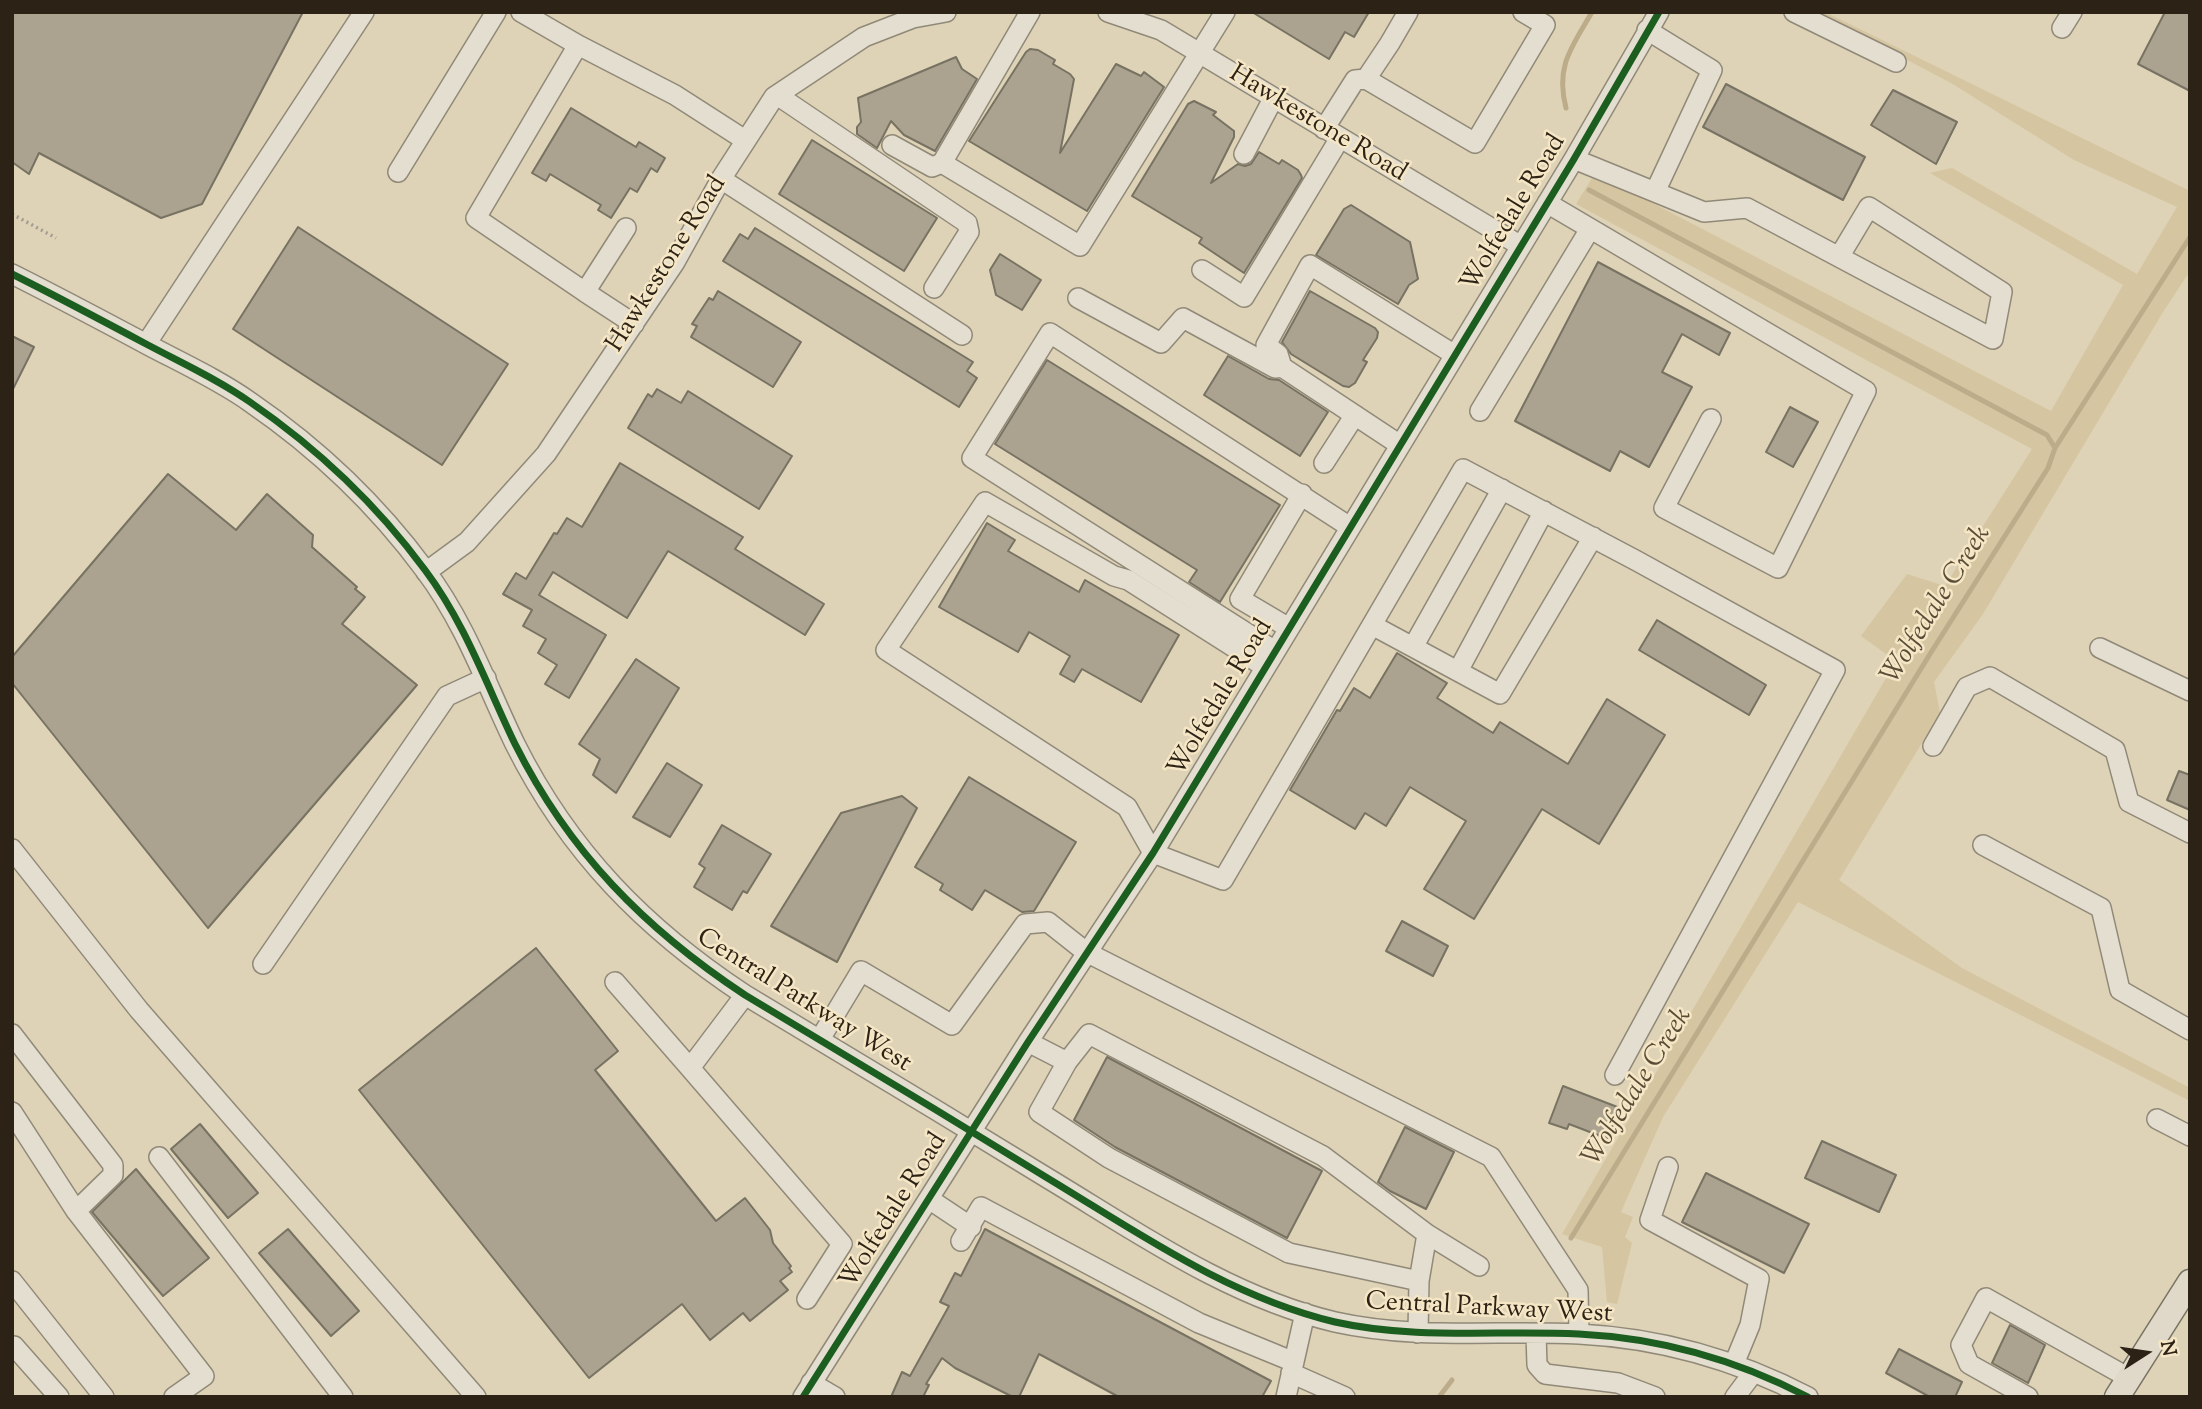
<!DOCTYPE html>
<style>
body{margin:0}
#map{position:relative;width:2202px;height:1409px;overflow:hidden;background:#ded3b7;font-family:"Sorts Mill Goudy",serif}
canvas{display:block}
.frame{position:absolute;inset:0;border:14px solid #2c2316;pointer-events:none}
.north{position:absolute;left:2111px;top:1318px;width:70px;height:70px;-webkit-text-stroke:5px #f5e6c5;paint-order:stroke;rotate:78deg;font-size:19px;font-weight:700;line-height:28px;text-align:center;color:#2c2316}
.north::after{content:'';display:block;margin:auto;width:24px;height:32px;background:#2c2316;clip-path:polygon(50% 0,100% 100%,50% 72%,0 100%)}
</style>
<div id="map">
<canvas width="2202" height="1409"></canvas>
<div class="frame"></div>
<div class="north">N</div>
</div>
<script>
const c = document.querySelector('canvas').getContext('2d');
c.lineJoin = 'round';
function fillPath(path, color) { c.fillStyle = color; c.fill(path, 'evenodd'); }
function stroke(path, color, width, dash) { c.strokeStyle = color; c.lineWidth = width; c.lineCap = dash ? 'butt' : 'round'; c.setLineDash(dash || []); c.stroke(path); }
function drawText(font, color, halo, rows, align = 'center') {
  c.font = font + ' "Sorts Mill Goudy",serif'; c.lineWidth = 5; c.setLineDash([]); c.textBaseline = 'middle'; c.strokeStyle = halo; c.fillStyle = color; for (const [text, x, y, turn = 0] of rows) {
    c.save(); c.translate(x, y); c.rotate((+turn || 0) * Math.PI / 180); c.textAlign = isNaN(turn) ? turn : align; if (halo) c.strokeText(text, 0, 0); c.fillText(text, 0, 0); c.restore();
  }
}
fillPath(new Path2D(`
 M1816,12H1825L2190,191V271L2163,312L1983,614L1934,682L1940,713L1839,880L1962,968L2190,1088V1101L1798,902L1663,1117L1621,1212L1633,1217L1625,1237L1632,1243L1617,1304L1607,1302L1602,1247L1562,1234L1896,661L1861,636L1907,574L1945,586L2032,449L1576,204L1595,173L2051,411L2123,285L1930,173L1952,168L2137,274L2177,207L2074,160L1951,83Z`), '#d5c5a0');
stroke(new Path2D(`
 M1566,108C1555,66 1572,47 1592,12
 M2055,448L2190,237
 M1571,1238L1930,654L2048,468L2055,448L2047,435L1589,190
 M1439,1397L1452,1380`), '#bcac89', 5);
const building = new Path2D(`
 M12,12H303L202,204L161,218L39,153L29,174L12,162Z
 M1252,12H1369L1354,37L1345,32L1329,59Z
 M2165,12H2190V91L2138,64Z
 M1030,49L1038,50L1055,60L1053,64L1070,74L1074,79L1060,153L1116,64L1141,76L1144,72L1164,87L1087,211L969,141L1026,52Z
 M956,57L962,69L977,79L935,151L904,135L891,121L877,148L857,134V127L861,122L858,98Z
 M1726,84L1865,157L1843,200L1703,127Z
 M1893,90L1957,122L1936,164L1871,125Z
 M1194,101L1216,112L1213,115L1234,131V137L1211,183L1238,164L1245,166L1251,164L1259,152L1279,164L1282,160L1298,170L1301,175L1302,178L1244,273L1199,243L1202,238L1132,196L1188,104Z
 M571,108L636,147L639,142L665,158L657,172L651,168L637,192L630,188L611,218L598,210L601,205L550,174L546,181L532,173Z
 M812,140L937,218L904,271L779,194Z
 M1351,205L1410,242L1418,279L1409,285L1398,304L1316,255L1344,209Z
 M298,227L508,364L442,465L233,329Z
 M755,228L973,362L967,371L977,378L959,407L723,261L740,234L748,239Z
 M1000,254L1041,280L1022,310L996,295L990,270Z
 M1598,262L1730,333L1719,355L1682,334L1662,372L1692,387L1649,467L1620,451L1610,471L1515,421Z
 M718,291L801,342L773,387L691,337L697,326L692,324L709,298L713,300Z
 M1310,291L1375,328L1378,332L1377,338L1363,360L1367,362L1355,383L1349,387L1343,386L1291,354L1282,342Z
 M12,336L34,347L12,391Z
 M1228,356L1269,379L1279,380L1328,412L1300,456L1204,395Z
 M1047,360L1280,505L1220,602L1189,582L1197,570L995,444Z
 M657,389L681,403L688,391L792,456L759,509L628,428L648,394L652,397Z
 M1790,407L1818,422L1793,467L1766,452Z
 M620,463L743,537L735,549L824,604L805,635L668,551L627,618L553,572L539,595L606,635L569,698L545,684L557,665L538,653L546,639L523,626L532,610L503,594L516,573L526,579L554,533L557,534L567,518L582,527Z
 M168,474L236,530L267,494L313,535L312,547L357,587L355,589L365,597L342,624L417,685L208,928L12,683V657Z
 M987,523L1015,540L1008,551L1079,592L1085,580L1179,635L1141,702L1082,669L1074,682L1060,674L1070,656L1029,632L1018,652L939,607Z
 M1657,620L1766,685L1749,715L1639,650Z
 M1397,653L1447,683L1437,698L1493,733L1500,722L1568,764L1607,699L1665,735L1599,844L1542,809L1474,919L1424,889L1466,821L1410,787L1386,826L1365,813L1355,829L1290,790L1337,710L1340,711L1354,688L1370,698Z
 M636,659L679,688L616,793L593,775L600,759L579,744Z
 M667,763L702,785L670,837L633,817Z
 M2179,771L2190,775V810L2167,800Z
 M969,777L1076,842L1034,911L1022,912L985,890L972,910L940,890L943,884L915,867Z
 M902,796L917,808L837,962L771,926L841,813Z
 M722,825L771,854L747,893L743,891L732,910L694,887L705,868L699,864Z
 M1402,921L1448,946L1433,976L1386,951Z
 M536,948L618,1051L595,1070L716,1221L745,1198L770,1230L773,1243L791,1266L789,1268L792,1272L780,1281L788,1290L750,1321L743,1313L710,1340L682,1304L589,1378L359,1090Z
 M1107,1057L1322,1171L1287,1238L1115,1147L1074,1120Z
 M1563,1086L1620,1108L1608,1139L1569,1124L1567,1129L1549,1123Z
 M200,1124L258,1193L228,1218L171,1149Z
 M1405,1127L1454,1152L1426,1209L1390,1191L1378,1182Z
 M1822,1141L1896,1175L1879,1212L1805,1178Z
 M136,1169L209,1258L163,1296L92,1212Z
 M1706,1173L1809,1224L1784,1273L1682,1222Z
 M288,1229L359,1311L331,1336L259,1253Z
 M985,1229L1271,1381L1262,1397H1119L1039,1354L1019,1397H1013L955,1368L942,1358L926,1384L929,1385L923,1397H891L902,1372L910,1376L949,1306L940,1302L955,1273L961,1276Z
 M2010,1325L2045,1345L2028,1383L1992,1363Z
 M1899,1349L1962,1382L1955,1397H1930L1886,1373Z`);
fillPath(building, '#aba390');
stroke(building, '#787262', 2);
const minor = new Path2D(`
 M521,12L578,45
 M1030,12L942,163L1080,246L1225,12
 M1108,12L1161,30L1521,246
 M1794,12L1896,62
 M2062,28L2072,12
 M1647,30L1712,70L1655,192
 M1366,79L1390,43L1408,12
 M777,95L967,223L969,232L934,288
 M1324,129L1355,80L1366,79L1475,143L1545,25L1523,12
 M892,145L932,167L942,163
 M1244,154L1273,99
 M1574,159L1704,212L1747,208L1993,339L2002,292L1869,207L1839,257
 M398,172L496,12
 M721,179L962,335
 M1547,203L1866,391L1778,568L1664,508L1711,419
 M626,228L585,292L634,324
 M1202,270L1244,297L1340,138
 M12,274C58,297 103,321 148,345C182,363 219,380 250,402C317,448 377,505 425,570C465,623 487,686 515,744C569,852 645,929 745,995C847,1056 948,1117 1049,1179C1140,1234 1230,1297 1335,1322C1416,1340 1497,1330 1579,1334C1659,1338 1737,1360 1808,1397
 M585,292L476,218L578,45L675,95L745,140
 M1078,298L1161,343L1183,318L1275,368L1282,367L1400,445
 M146,344L364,12
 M1282,367L1278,354L1266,345L1310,265L1455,355
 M1480,411L1590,229
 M1324,463L1355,415
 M426,572L467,542L546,454L675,262L721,179L774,97L864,37L913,18L946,12
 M1372,625L1500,694L1593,537
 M1289,628L1240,599L1302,494
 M1413,647L1502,489
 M2100,648L2190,691
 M1275,651L972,458L1050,333L1350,527
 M1265,667L1128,580L1114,576L985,502L886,650L1127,807L1153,853L1223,880L1463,469L1637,561L1835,670L1615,1075
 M1458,671L1544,511
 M1933,746L1967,687L1990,677L2115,750L2129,802L2190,833
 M1983,845L2101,908L2120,990L2190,1030
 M12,849L139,1010L476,1397
 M263,964L447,696L486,678
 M615,982L690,1068
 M745,995L690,1068L842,1244L807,1299
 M12,1034L113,1165V1175L76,1211L12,1112
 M820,1039L861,971L952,1025L1025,924L1048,922L1086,952L1491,1157L1578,1290L1579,1334
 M1028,1042L1067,1062L1089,1034L1323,1156L1427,1234L1419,1281L1418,1333
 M1067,1062L1039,1112L1109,1158L1289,1253L1419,1281
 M2157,1119L2190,1136
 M159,1157L343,1397
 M1668,1167L1650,1220L1759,1279L1750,1325L1734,1364
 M929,1199L971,1227
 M76,1211L204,1376L174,1397
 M1427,1234L1479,1266
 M961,1241L981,1207L1199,1323L1294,1362
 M12,1281L104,1397
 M1536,1334L1537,1365L1545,1374L1618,1383L1655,1397
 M12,1348L14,1346L59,1397
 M1291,1373L1345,1397
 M811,1383L835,1397
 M803,1397L1028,1042L1153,853L1574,159L1659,12
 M1286,1397L1305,1313
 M1735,1397L1753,1373
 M2028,1397L1969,1364L1961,1345L1986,1298L2129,1378`);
const major = new Path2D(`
 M2117,1397L2190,1282`);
stroke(minor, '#918978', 22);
stroke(major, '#787262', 27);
stroke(new Path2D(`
 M12,214L56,238`), '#a39d92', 3.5, [2, 3.5]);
stroke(minor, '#e4ded0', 19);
stroke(major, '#e0d9c9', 24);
stroke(new Path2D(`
 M12,274C58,297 103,321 148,345C182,363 219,380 250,402C317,448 377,505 425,570C465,623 487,686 515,744C569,852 645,929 745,995C847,1056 948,1117 1049,1179C1140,1234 1230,1297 1335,1322C1416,1340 1497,1330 1579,1334C1659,1338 1737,1360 1808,1397
 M803,1397L1028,1042L1153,853L1574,159L1659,12`), '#1b5e20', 7);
drawText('26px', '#2c2316', '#f5e6c5', [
 ["Hawkestone Road",1317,125,31],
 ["Wolfedale Road",1515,214,-59],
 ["Hawkestone Road",668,265,-58],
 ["Wolfedale Road",1222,699,-59],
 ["Central Parkway West",803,1002,32],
 ["Wolfedale Road",895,1212,-58],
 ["Central Parkway West",1489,1310,3]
]);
drawText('italic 28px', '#594d37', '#f5e6c5', [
 ["Wolfedale Creek",1938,606,-58],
 ["Wolfedale Creek",1639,1088,-58]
]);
</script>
